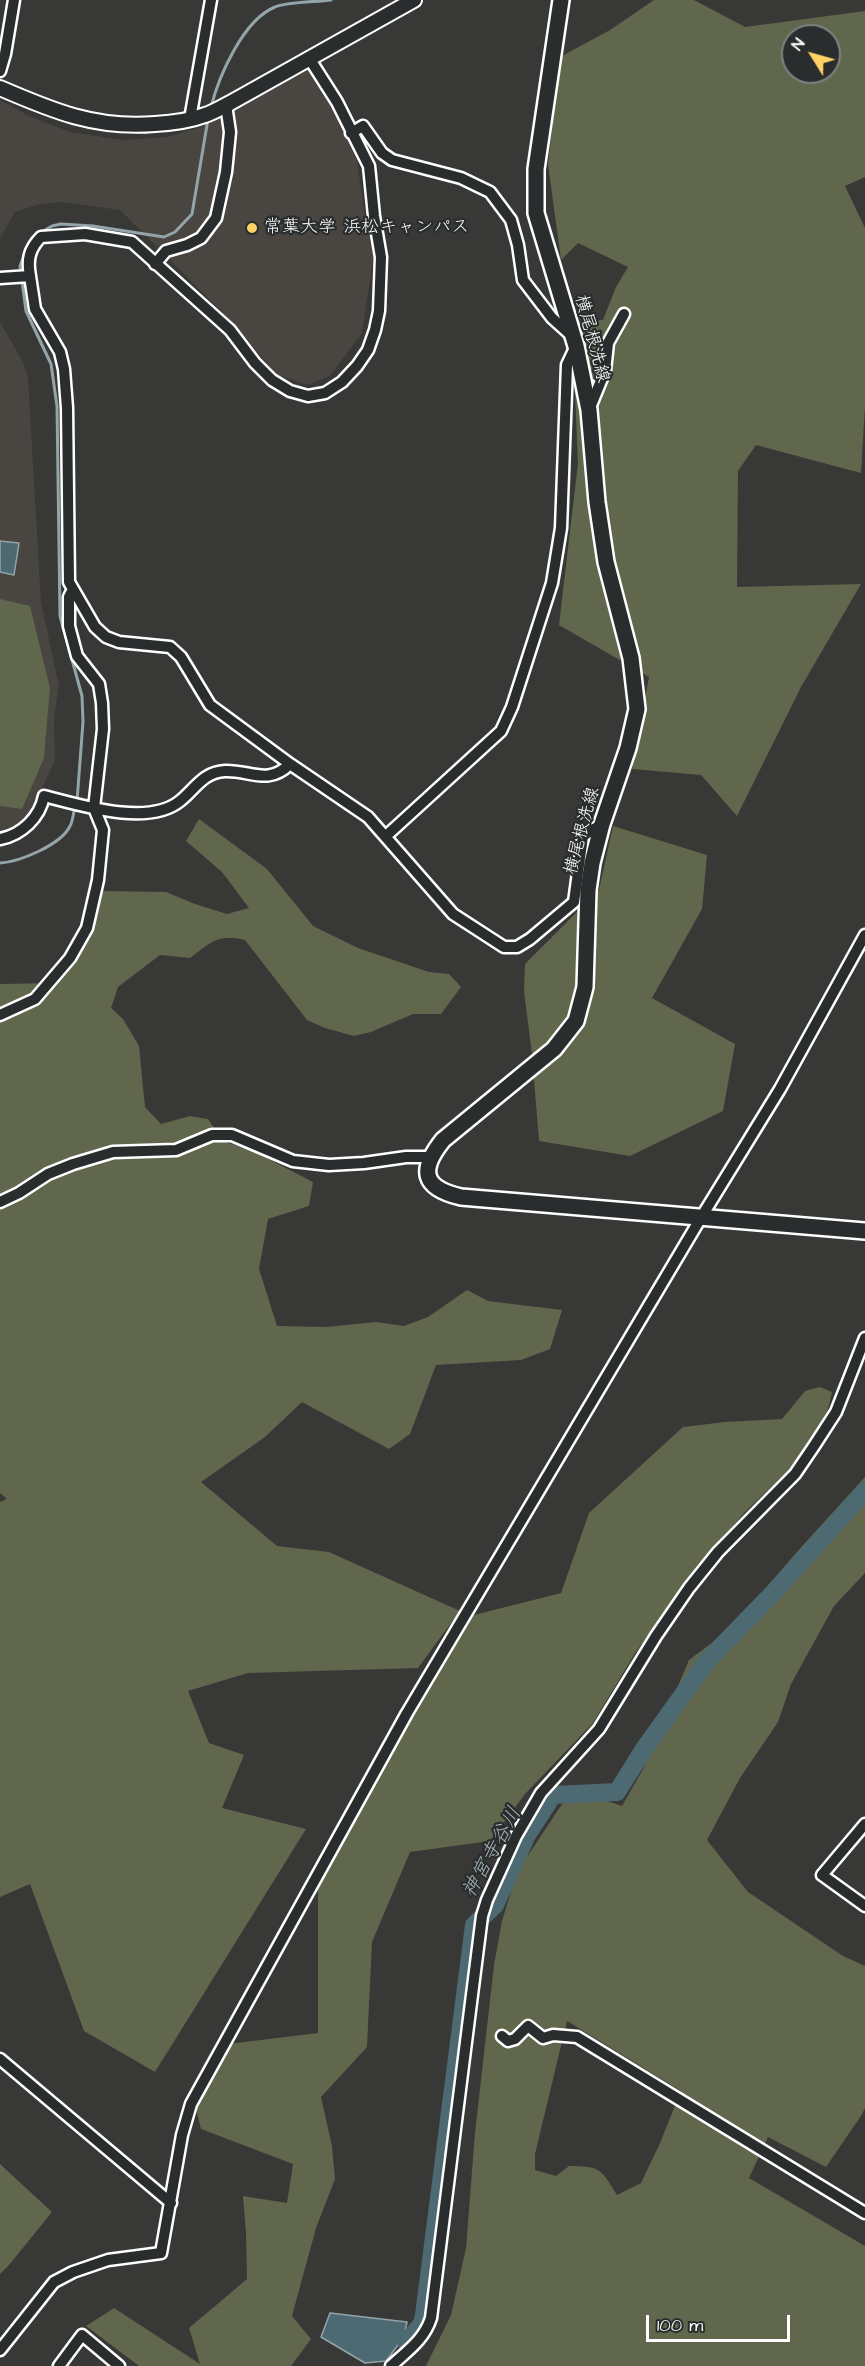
<!DOCTYPE html>
<meta charset="utf-8">
<style>
body{margin:0}
#map{position:relative;width:865px;height:2366px;overflow:hidden;background:#383836;font-family:"Architects Daughter",sans-serif}
canvas{display:block}
.north{position:absolute;left:781px;top:24px;width:60px;height:60px;box-sizing:border-box;background:#2a2d2e;border:2px solid #7f8182;border-radius:50%;rotate:307deg;font-size:16px;font-weight:700;line-height:24px;text-align:center;color:#fff}
.north::after{content:'';display:block;margin:auto;width:21px;height:27px;background:#ffd166;clip-path:polygon(50% 0,100% 100%,50% 72%,0 100%)}
.scale{position:absolute;left:646px;top:2315px;width:144px;height:27px;box-sizing:border-box;border:3px solid #fff;border-top:0;padding-left:8px;font-size:18px;line-height:21px;white-space:nowrap;color:#fff;-webkit-text-stroke:4px #2a2d2e;paint-order:stroke}
</style>
<div id="map">
<canvas width="865" height="2366"></canvas>
<div class="north">N</div>
<div class="scale">100 m</div>
</div>
<script>
const c = document.querySelector('canvas').getContext('2d');
c.lineJoin = 'round';
function fillPath(path, color) { c.fillStyle = color; c.fill(path, 'evenodd'); }
function stroke(path, color, width, dash) { c.strokeStyle = color; c.lineWidth = width; c.lineCap = dash ? 'butt' : 'round'; c.setLineDash(dash || []); c.stroke(path); }
function drawText(font, color, halo, rows, align = 'center') {
  c.font = font + ' "Architects Daughter","Klee One",sans-serif'; c.lineWidth = 4.5; c.setLineDash([]); c.textBaseline = 'middle'; c.strokeStyle = halo; c.fillStyle = color; for (const [text, x, y, turn = 0] of rows) {
    c.save(); c.translate(x, y); c.rotate((+turn || 0) * Math.PI / 180); c.textAlign = isNaN(turn) ? turn : align; if (halo) c.strokeText(text, 0, 0); c.fillText(text, 0, 0); c.restore();
  }
}
fillPath(new Path2D(`
 M308,67L354,141L365,216L374,255L362,333L330,376L307,385L276,374L236,326L120,210L60,202L37,205L15,212L0,239V100L29,116L70,132L123,140L167,137L201,127Z
 M0,322L24,364L28,378L41,602L59,686L54,719L55,761L41,790L38,804L32,813L18,825L0,833Z`), '#494540');
fillPath(new Path2D(`
 M654,0H694L745,27L865,11V177L845,186L865,228V407L861,473L756,445L738,471L737,587L861,584L801,687L737,816L701,775L632,769L649,677L559,625L578,463L575,392L587,348L579,322L603,320L616,287L628,267L578,243L561,260L548,164L560,57L610,30ZM793,36H829V72H793Z
 M0,599L30,606L50,688L44,758L22,809L0,806Z
 M199,819L267,869L313,926L358,948L429,972L449,974L461,987L441,1014H413L371,1032L354,1036L325,1028L307,1020L245,940C218,933 210,943 190,958L160,955L118,987L111,1008L123,1019L139,1046L145,1107L161,1124L190,1116L208,1119L223,1141L253,1151L313,1182L309,1206L268,1219L259,1269L277,1326L326,1327L376,1322L404,1326L428,1317L467,1290L488,1301L562,1310L550,1349L521,1360L436,1365L410,1434L389,1449L302,1402L265,1437L201,1482L277,1546L329,1552L460,1611L418,1668L248,1673L188,1691L209,1743L244,1755L222,1808L306,1829L155,2072L84,2031L30,1884L0,1897V1502L7,1499L0,1493V984L57,983C83,953 94,931 100,891L166,892L195,904L227,914L249,908L222,872L186,841Z
 M613,826L707,855L702,909L652,998L735,1044L723,1111L630,1156L539,1141L532,1054L524,992L525,964L599,890Z
 M820,1387L832,1392L825,1422L788,1471L746,1511L687,1579L634,1655L593,1723L525,1794L490,1841L410,1852L372,1942L367,2047L321,2097L332,2146L335,2179L316,2228L292,2316L311,2339L291,2366H139L86,2326L114,2308L200,2364L189,2328L247,2279L246,2233L243,2196L287,2203L293,2164L201,2129L196,2109L228,2044L318,2033V1885L369,1777L435,1680L470,1616L561,1593L589,1513L683,1427L725,1422L782,1419L805,1391Z
 M865,1477V1573L834,1606L791,1684L778,1722L740,1778L707,1840L748,1892L843,1956L865,1966V2108L861,2116L826,2167L768,2137L749,2178L865,2246V2366H426L451,2315L466,2248L475,2133L494,1965L502,1921L517,1872L572,1789L622,1806L643,1769L689,1660L734,1626L795,1554ZM567,2021L681,2091L660,2143L641,2183L617,2195C601,2169 601,2166 569,2166L556,2176L535,2170V2154Z
 M0,2164L52,2212L9,2265L0,2274Z`), '#60674d');
const water = new Path2D(`
 M0,541L19,543L14,575L0,572Z
 M330,2313L407,2322L404,2337L386,2361L365,2363L321,2337Z`);
fillPath(water, '#4d6971');
stroke(water, '#94a5aa', 1.5);
stroke(new Path2D(`
 M211,107C219,76 243,20 275,7C286,2 317,2 331,0
 M77,801L83,722L82,696L60,616L57,406L51,364L26,311L20,266L28,245L35,236L52,226L61,224L93,226L164,237L175,232L192,214L208,119
 M0,863C19,862 61,845 70,826C73,821 73,813 75,808`), '#94a5aa', 3);
stroke(new Path2D(`
 M406,2342L422,2324L424,2315L474,1925L495,1905L527,1835L553,1795L617,1792L644,1749L707,1661L773,1593L865,1491`), '#4d6971', 18);
const minor = new Path2D(`
 M0,71L5,54L14,0
 M190,119L211,0
 M351,133L363,126L382,153L392,160L461,178L490,192L511,220L518,245L523,280L552,318L572,336
 M155,264L166,251L187,245L201,238L216,218L226,172L230,132L226,105
 M30,276L35,309L60,352L64,369L67,408L69,582L95,627L106,637L119,642L170,647L181,657L210,705L290,764
 M0,278L30,276C27,260 29,249 41,237L85,234L132,242L230,330L255,363L272,380L290,391L308,396L325,393L342,382L357,366L368,350L375,330L379,311L381,257L374,216L369,166L337,102L309,58
 M589,410L605,371L608,343L624,314
 M386,836L501,731L512,707L552,583L561,528L567,365L576,346
 M0,839C22,835 40,817 44,796C80,805 148,827 180,801C195,789 203,772 225,771C250,770 268,786 290,764L368,817L453,914L504,947H517L530,939L574,902L583,836L602,824
 M0,1015L35,999L70,958L87,928L98,880L103,830L94,808L103,729L102,703L99,684L77,656L69,626V597L72,591
 M0,1202L19,1193L48,1174L73,1164L113,1152L176,1150L212,1135H232L293,1161L329,1165L364,1163L406,1157H429
 M865,1824L822,1875L865,1906
 M502,2036L508,2041L515,2039L528,2026L543,2038L553,2035L577,2037L865,2213
 M0,2059L171,2203
 M0,2350L54,2282L73,2272L108,2260L161,2253L182,2135L191,2104L407,1713L702,1216L780,1089L865,935
 M59,2366L82,2335L119,2366
 M391,2366C407,2351 424,2340 431,2318L482,1916L487,1900L516,1836L541,1793L599,1729L656,1636L689,1588L718,1552L795,1474L814,1446L836,1412L865,1338`);
const tertiary = new Path2D(`
 M0,88C53,111 96,129 155,124C172,123 189,121 205,115C214,112 222,107 230,103L414,0`);
const secondary = new Path2D(`
 M561,0L536,169V213L576,346L589,410L597,502L606,562L631,658L637,709L628,748L602,824L592,863L588,890L585,987L576,1021L554,1049L443,1140C419,1170 422,1188 461,1197L865,1231`);
stroke(minor, '#fff', 15);
stroke(tertiary, '#fff', 18);
stroke(secondary, '#fff', 20);
stroke(minor, '#2a2d2e', 10);
stroke(tertiary, '#2a2d2e', 14);
stroke(secondary, '#2a2d2e', 15);
for (const [x, y, r, color] of [
 [252,228,6,"#ffd166"]
]) { const dot = new Path2D(); dot.arc(x, y, r, 0, 2 * Math.PI); c.fillStyle = color; c.fill(dot); stroke(dot, '#2a2d2e', 2); }
drawText('18px', '#fff', '#2a2d2e', [
 ["常葉大学 浜松キャンパス",264,228]
], 'left');
drawText('18px', '#fff', '#2a2d2e', [
 ["横尾根洗線",591,339,75],
 ["横尾根洗線",583,831,-75]
]);
drawText('italic 20px', '#a6b4b8', '#2a2d2e', [
 ["神宮寺谷川",493,1853,-61]
]);
</script>
